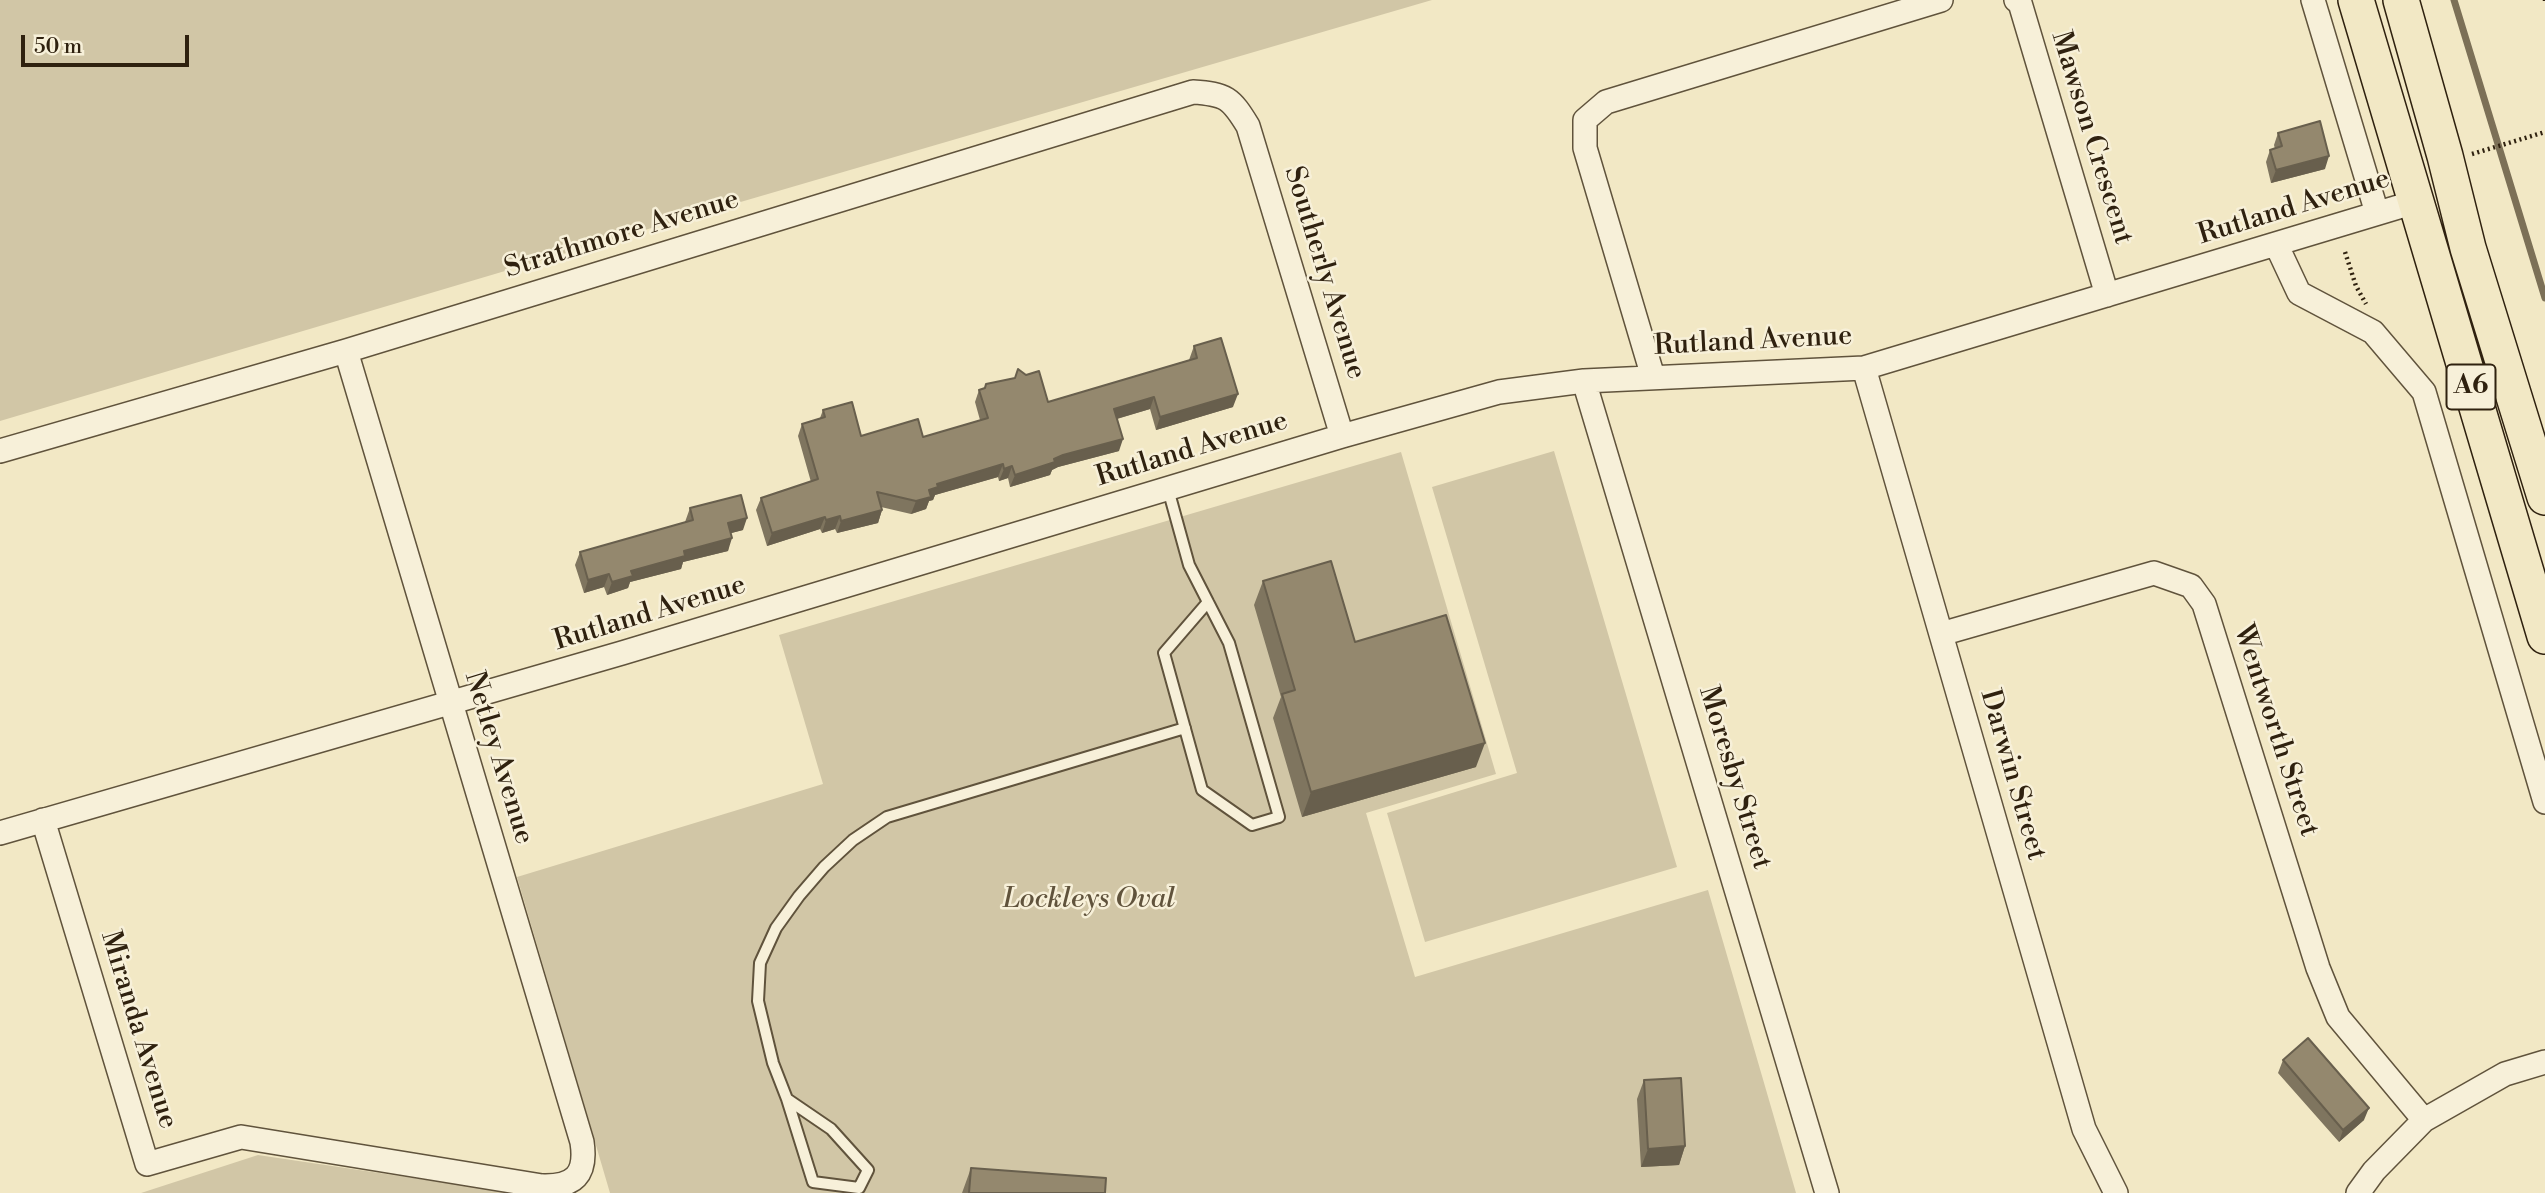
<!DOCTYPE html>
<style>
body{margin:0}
#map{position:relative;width:2545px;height:1193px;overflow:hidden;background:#f2e8c5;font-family:"Libre Bodoni",serif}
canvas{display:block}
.scale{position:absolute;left:21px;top:35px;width:168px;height:32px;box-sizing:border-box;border:4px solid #2f210f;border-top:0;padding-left:9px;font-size:21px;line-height:24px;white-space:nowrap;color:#2f210f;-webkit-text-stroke:5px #f7f0d9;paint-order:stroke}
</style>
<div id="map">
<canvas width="2545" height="1193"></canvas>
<div class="scale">50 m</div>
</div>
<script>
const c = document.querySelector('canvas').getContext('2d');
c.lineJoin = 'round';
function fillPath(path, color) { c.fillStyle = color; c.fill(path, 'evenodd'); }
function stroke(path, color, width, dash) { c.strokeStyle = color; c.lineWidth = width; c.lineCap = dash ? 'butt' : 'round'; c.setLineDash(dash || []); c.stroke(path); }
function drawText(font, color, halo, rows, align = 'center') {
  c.font = font + ' "Libre Bodoni",serif'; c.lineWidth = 5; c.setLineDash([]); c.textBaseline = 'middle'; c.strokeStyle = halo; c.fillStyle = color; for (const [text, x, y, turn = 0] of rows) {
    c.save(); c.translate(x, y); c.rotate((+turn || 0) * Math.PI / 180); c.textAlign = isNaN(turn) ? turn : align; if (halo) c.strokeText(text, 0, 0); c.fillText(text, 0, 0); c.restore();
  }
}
fillPath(new Path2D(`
 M0,0H1432L542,260L0,421Z
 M1554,451L1677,867L1425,942L1387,813L1517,773L1432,487Z
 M1401,452L1496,774L1366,813L1415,977L1708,890L1796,1193H610L517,877L823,784L779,635Z
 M258,1155L514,1193H141Z`), '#d1c6a6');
stroke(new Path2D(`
 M2454,0L2545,298`), '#7c7057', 7);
const service = new Path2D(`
 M1168,489L1189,565L1229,643L1279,817L1252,825L1202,790L1164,653L1208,602
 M787,1099L813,1182L859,1188L868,1170L831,1129L787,1099L773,1063L758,1001L760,963L776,928L799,896L824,867L853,840L887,817L1185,728`);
const minor = new Path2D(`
 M2016,0L2020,3L2107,295
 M2313,0L2377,213
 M2276,244L2299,293L2373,332L2424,392L2545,802
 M1864,368L2084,1129L2116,1193
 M1653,377L1585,148V120L1606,102L1941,0
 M1584,381L1827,1193
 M0,451L346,351L1193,92C1226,94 1231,98 1248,126L1342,436
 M1941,634L2154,573L2191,586L2204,604L2318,968L2338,1017L2424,1120
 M43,820L147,1164L241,1137L542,1186C574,1187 587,1175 582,1142L346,351
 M0,833L622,653L1342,436L1499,392L1584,381L1864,368L2415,202
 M2358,1193L2374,1171L2424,1120L2505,1074L2545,1062`);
const primary = new Path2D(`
 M2356,0L2545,636
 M2401,0L2445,156L2468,248L2545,497`);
stroke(service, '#60533c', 14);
stroke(minor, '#60533c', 26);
stroke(primary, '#2f210f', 38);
stroke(new Path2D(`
 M2545,0V1
 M2472,154L2545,132
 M2345,252L2356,286L2366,304`), '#2f210f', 4.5, [2, 3.5]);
stroke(service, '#f7f0d9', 10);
stroke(minor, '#f7f0d9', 23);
stroke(primary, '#f2e8c5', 35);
fillPath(new Path2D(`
 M2278,133L2325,169L2271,183L2266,162L2270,150L2275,149L2274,145Z
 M1194,346L1233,407L1156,430L1150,409L1117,419L1119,451L1058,467L1052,470L1050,475L1010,487L1008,478L999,481L998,477L935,495L933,500L929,501L926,509L911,514L881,507L882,510L878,523L837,533L835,529L822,533L820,529L767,546L756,510L761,498L811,482L798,436L802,424L820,418L823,410L861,436L923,437L980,420L975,402L979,390L984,388L986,384L1015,378L1018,369L1048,402L1189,360Z
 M690,508L743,530L731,533L728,551L683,562L681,569L630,582L628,588L607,595L604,587L584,593L575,565L580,552L685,522Z
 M1263,581L1355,642L1476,767L1302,817L1273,718L1281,697L1254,605Z
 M2283,1060L2364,1120L2339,1142L2278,1073Z
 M1644,1080L1685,1146L1679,1165L1641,1167L1637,1099Z
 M971,1168L1105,1193H962Z`), '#7f755f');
fillPath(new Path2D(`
 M2329,156L2325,169L2271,183L2276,170Z
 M1238,394L1233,407L1156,430L1160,417Z
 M1154,397L1150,409L1109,421L1114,409Z
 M1123,439L1119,451L1058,467L1052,470L1050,475L1010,487L1015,475L1063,455Z
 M1003,464L998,477L935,495L933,500L929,501L926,509L911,514L916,501L937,484Z
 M1012,466L1008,478L999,481L1004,469Z
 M882,510L878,523L837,533L841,521Z
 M840,516L835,529L822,533L826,520Z
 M825,517L820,529L767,546L772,533Z
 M747,518L743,530L724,535L728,523Z
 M732,538L728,551L683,562L681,569L630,582L628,588L607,595L612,582L631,571L684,551Z
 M609,574L604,587L584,593L588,580Z
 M1485,743L1476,767L1302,817L1311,792Z
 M2369,1108L2364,1120L2339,1142L2343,1130Z
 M1685,1146L1679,1165L1641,1167L1648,1149Z`), '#685f4d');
const building = new Path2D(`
 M2320,121L2329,156L2276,170L2270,150L2282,146L2278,133Z
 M1221,338L1238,394L1160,417L1154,397L1114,409L1123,439L1063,455L1054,459L1055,462L1015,475L1012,466L1004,469L1003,464L937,484L938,487L929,490L931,497L916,501L877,492L882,510L841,521L840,516L826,520L825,517L772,533L761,498L818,479L802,424L825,417L823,410L852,402L861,436L918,419L923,437L988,418L979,390L985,388L986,384L1015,378L1018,369L1026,375L1039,371L1048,402L1197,358L1194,346Z
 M741,495L747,518L728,523L732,538L684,551L685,556L631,571L633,576L612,582L609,574L588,580L580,552L693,520L690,508Z
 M1331,561L1355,642L1446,615L1485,743L1311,792L1282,694L1295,690L1263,581Z
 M2308,1038L2369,1108L2343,1130L2283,1060Z
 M1681,1078L1685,1146L1648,1149L1644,1080Z
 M971,1168L1106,1178L1105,1193H969Z`);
fillPath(building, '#94886e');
stroke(building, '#685f4d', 2);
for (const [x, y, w] of [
 [2471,387,49]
]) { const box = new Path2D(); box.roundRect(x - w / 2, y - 22.5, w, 45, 5); c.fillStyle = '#f7f0d9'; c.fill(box); stroke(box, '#2f210f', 2); }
drawText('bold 26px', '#2f210f', null, [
 ["A6",2471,387]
]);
drawText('28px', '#2f210f', '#f7f0d9', [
 ["Mawson Crescent",2091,138,73],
 ["Rutland Avenue",2294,208,-17],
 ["Strathmore Avenue",622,235,-17],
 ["Southerly Avenue",1324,273,73],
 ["Rutland Avenue",1753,342,-3],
 ["Rutland Avenue",1192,450,-17],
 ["Rutland Avenue",650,614,-17],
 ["Wentworth Street",2275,731,72],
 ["Netley Avenue",498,758,73],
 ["Darwin Street",2012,775,74],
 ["Moresby Street",1734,778,73],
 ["Miranda Avenue",138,1030,73]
]);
drawText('italic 28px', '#60533c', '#f7f0d9', [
 ["Lockleys Oval",1089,900]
]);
</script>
